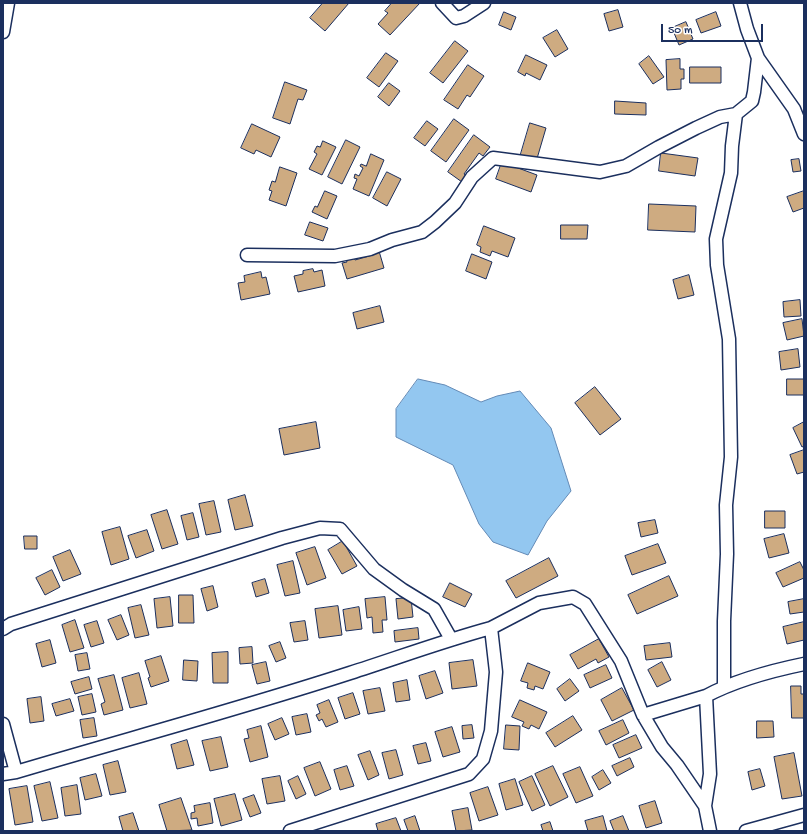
<!DOCTYPE html>
<style>
body{margin:0}
#map{position:relative;width:807px;height:834px;overflow:hidden;background:#fff;font-family:"Gochi Hand",sans-serif}
canvas{display:block}
.frame{position:absolute;inset:0;border:4px solid #1b2f5e;pointer-events:none}
.scale{position:absolute;left:661px;top:24px;width:102px;height:18px;box-sizing:border-box;border:2px solid #1b2f5e;border-top:0;padding-left:5px;font-size:12px;line-height:14px;white-space:nowrap;color:#1b2f5e;-webkit-text-stroke:3px #fff;paint-order:stroke}
</style>
<div id="map">
<canvas width="807" height="834"></canvas>
<div class="frame"></div>
<div class="scale">50 m</div>
</div>
<script>
const c = document.querySelector('canvas').getContext('2d');
c.lineJoin = 'round';
function fillPath(path, color) { c.fillStyle = color; c.fill(path, 'evenodd'); }
function stroke(path, color, width, dash) { c.strokeStyle = color; c.lineWidth = width; c.lineCap = dash ? 'butt' : 'round'; c.setLineDash(dash || []); c.stroke(path); }
const water = new Path2D(`
 M418,379L445,385L481,402L497,396L520,391L551,428L571,491L547,521L528,555L493,542L479,524L453,465L396,437V409Z`);
fillPath(water, '#93c7f0');
stroke(water, '#638ab6', 1);
const building = new Path2D(`
 M323,3H349L325,31L310,18Z
 M392,3H420L390,35L378,24L388,13L385,11Z
 M618,10L623,27L609,31L604,14Z
 M504,12L516,17L511,30L499,25Z
 M716,12L721,26L701,33L696,20Z
 M686,22L693,39L679,45L672,28Z
 M557,30L568,49L555,57L543,38Z
 M455,41L468,51L443,83L430,73Z
 M386,53L398,61L379,87L367,78Z
 M526,55L547,65L540,80L526,73L525,76L518,72Z
 M649,56L664,77L653,84L639,64Z
 M680,59V69H684V79H681V89L667,90L666,60Z
 M468,65L484,76L470,97L467,95L458,109L444,100Z
 M690,67H721V83H690Z
 M285,82L307,90L303,100L298,99L290,124L273,118Z
 M389,83L400,91L389,106L378,97Z
 M615,101L646,103V115L615,114Z
 M454,119L469,130L446,162L431,151Z
 M427,121L438,129L425,146L414,138Z
 M530,123L546,128L536,162L520,157Z
 M252,124L280,137L271,157L256,150L254,154L241,148Z
 M474,135L490,147L483,156L479,153L464,174L467,176L462,182L448,172Z
 M346,140L360,147L342,184L328,177Z
 M323,141L336,147L322,175L309,169L317,154L314,152L317,146L320,147Z
 M661,153L698,158L695,176L659,171Z
 M371,154L384,160L369,196L353,189L357,179L354,178L355,174L359,176L363,168L360,166L361,164L366,166Z
 M799,159L801,171L793,172L791,160Z
 M502,162L537,175L531,192L496,179Z
 M280,167L297,173L286,206L269,200L272,191L269,190L272,181L275,182Z
 M387,172L401,179L387,206L373,198Z
 M325,191L337,196L327,219L312,212L315,206L317,207Z
 M804,191V208L793,212L787,197Z
 M649,204L696,206L695,232L648,230Z
 M310,222L328,228L323,241L305,235Z
 M561,225H588L587,239H561Z
 M484,226L515,238L508,257L492,251L490,256L480,252L481,247L477,245Z
 M379,251L384,268L347,279L342,263L347,262L346,259L354,257L355,260L373,255V253Z
 M472,254L492,262L486,279L466,271Z
 M313,269L314,272L322,270L325,286L298,292L294,276L303,274V271Z
 M261,272L262,278L266,277L270,294L241,300L238,283L245,282L244,276Z
 M689,275L694,295L678,299L673,280Z
 M800,300L801,316L784,317L783,302Z
 M380,306L384,322L357,329L353,313Z
 M802,319L804,336L787,340L783,323Z
 M798,349L800,367L781,370L779,352Z
 M787,379H804V395H787Z
 M595,387L621,419L600,435L575,403Z
 M316,422L320,448L284,455L279,429Z
 M804,422V446L802,447L793,428Z
 M804,450V472L797,474L790,455Z
 M245,495L253,526L235,530L228,500Z
 M214,501L221,532L206,535L199,504Z
 M167,510L178,544L162,549L151,515Z
 M765,511H785V528H765Z
 M193,513L199,537L187,540L181,516Z
 M655,520L658,533L641,537L638,523Z
 M120,527L129,559L111,565L102,532Z
 M147,530L154,551L136,558L128,536Z
 M784,534L789,553L769,558L764,539Z
 M24,536H37V549H25Z
 M343,541L357,566L342,574L328,550Z
 M658,544L666,563L632,575L625,556Z
 M315,547L326,578L307,585L296,553Z
 M70,550L81,574L63,581L53,557Z
 M549,558L558,576L516,598L506,581Z
 M293,561L300,593L285,596L277,565Z
 M800,562L804,570V578L783,587L776,573Z
 M52,570L60,587L45,595L36,578Z
 M669,576L678,596L637,614L628,595Z
 M265,579L269,593L256,597L252,583Z
 M450,583L472,594L465,607L443,597Z
 M213,586L218,607L207,611L201,589Z
 M179,595H193L194,623H179Z
 M170,597L173,626L157,628L154,599Z
 M385,597L387,620H382L383,632L373,633L372,617L367,618L365,599Z
 M411,598L413,617L398,619L396,599Z
 M804,599V612L790,614L788,602Z
 M141,605L149,635L135,638L128,608Z
 M338,606L342,635L319,638L315,609Z
 M359,607L362,629L346,631L343,610Z
 M121,615L129,635L117,640L108,620Z
 M75,620L84,648L70,652L62,625Z
 M97,621L104,643L91,647L84,625Z
 M305,621L308,640L294,642L290,623Z
 M804,622V640L787,644L783,627Z
 M418,628L419,639L395,642L394,631Z
 M599,639L609,657L598,663L596,659L578,669L570,655Z
 M50,640L56,663L42,667L36,644Z
 M280,642L286,658L276,662L269,646Z
 M670,643L672,657L646,660L644,646Z
 M252,647L253,663L240,664L239,648Z
 M228,652V683H213L212,653Z
 M87,653L90,669L78,671L75,655Z
 M161,656L169,681L151,687L148,678L150,677L145,661Z
 M184,660L198,661L197,681L183,680Z
 M473,660L477,686L452,689L449,663Z
 M266,662L270,681L257,684L252,665Z
 M662,662L671,680L657,687L648,670Z
 M528,663L550,672L543,689L535,686L534,690L527,688L528,683L521,681Z
 M606,665L612,678L590,688L584,675Z
 M435,671L443,693L426,699L419,676Z
 M139,673L147,704L130,708L122,678Z
 M114,675L123,710L104,715L101,704L105,702L98,679Z
 M89,677L92,689L75,694L71,682Z
 M570,679L579,691L565,701L557,689Z
 M407,680L410,700L396,702L393,683Z
 M791,686H801V694H804V718H792Z
 M380,688L385,711L368,714L363,691Z
 M622,688L634,710L612,721L601,700Z
 M353,693L360,714L345,719L338,698Z
 M92,694L96,712L82,715L78,697Z
 M41,697L44,721L30,723L27,699Z
 M70,699L74,711L56,716L52,704Z
 M329,700L338,722L326,727L322,719L319,721L316,715L320,713L317,705Z
 M520,700L547,712L539,729L531,725L529,729L522,726L524,722L512,717Z
 M307,714L311,732L296,735L292,717Z
 M573,716L582,730L555,747L546,733Z
 M94,718L97,736L83,738L80,720Z
 M282,718L289,734L275,740L268,724Z
 M623,720L629,733L606,745L599,731Z
 M757,721H773L774,737L757,738Z
 M472,725L474,738L463,739L462,726Z
 M506,725L520,726L519,750L504,749Z
 M261,726L268,757L250,762L244,739L249,738L247,730Z
 M452,727L460,752L443,757L435,732Z
 M636,735L642,748L619,758L613,745Z
 M221,737L228,767L210,771L202,741Z
 M187,740L194,765L177,769L171,745Z
 M426,743L431,761L418,764L413,746Z
 M396,750L403,775L389,779L382,753Z
 M370,751L379,775L368,780L358,755Z
 M794,753L802,796L782,799L774,757Z
 M630,758L634,767L617,776L612,766Z
 M118,761L126,792L110,795L103,765Z
 M320,762L331,789L315,796L304,768Z
 M347,766L354,786L340,790L334,770Z
 M553,766L568,797L550,806L535,774Z
 M580,767L593,796L576,803L563,774Z
 M760,769L765,786L752,790L748,772Z
 M603,770L611,783L599,790L592,777Z
 M96,774L102,796L85,800L80,778Z
 M280,776L285,801L267,804L262,779Z
 M298,776L306,794L296,799L288,781Z
 M532,776L545,805L532,811L519,782Z
 M515,779L523,805L506,810L499,784Z
 M50,782L58,818L42,821L34,786Z
 M77,785L81,814L65,816L61,788Z
 M27,786L33,822L15,825L9,789Z
 M488,787L498,815L479,821L470,793Z
 M235,794L242,820L221,826L214,799Z
 M254,795L261,813L250,817L243,799Z
 M181,798L192,830L167,831L159,805Z
 M655,801L662,823L646,828L639,806Z
 M210,803L213,823L198,826L197,818L191,819V813L195,812L194,806Z
 M468,808L472,830L456,831L452,811Z
 M133,813L139,831H123L119,817Z
 M415,816L420,831H408L404,820Z
 M603,816L607,831H588L585,821Z
 M623,816L629,831H614L610,821Z
 M396,818L401,831H378L376,824Z
 M550,822L553,831H543L541,825Z`);
fillPath(building, '#ceab81');
stroke(building, '#1b2f5e', 1);
const street = new Path2D(`
 M442,3L456,18L464,16L484,3
 M740,3L747,29L758,58L794,109L804,134
 M3,32L8,3
 M247,255L335,256L370,249L392,240L422,232L435,222L455,203L472,177L493,158L600,172L626,166L659,147L696,128L720,117L736,114
 M3,629L11,624L282,538L320,528L340,529L374,569L403,590L434,609L451,639
 M724,686V621L727,554L726,505L731,457L729,339L717,265L716,239L731,173L732,146L736,114L752,101L754,92L758,58
 M643,715L706,696
 M3,724L16,772
 M3,774L16,772C127,739 239,709 350,673C397,658 443,641 491,628
 M290,831L469,774L483,759L491,731L496,672L491,628L539,603L573,597L585,604L621,661L643,715L662,747L677,765L705,806
 M710,831L705,806L710,774L706,696C736,680 770,671 804,664
 M746,831L804,815`);
stroke(street, '#1b2f5e', 15);
stroke(street, '#fff', 12);
</script>
